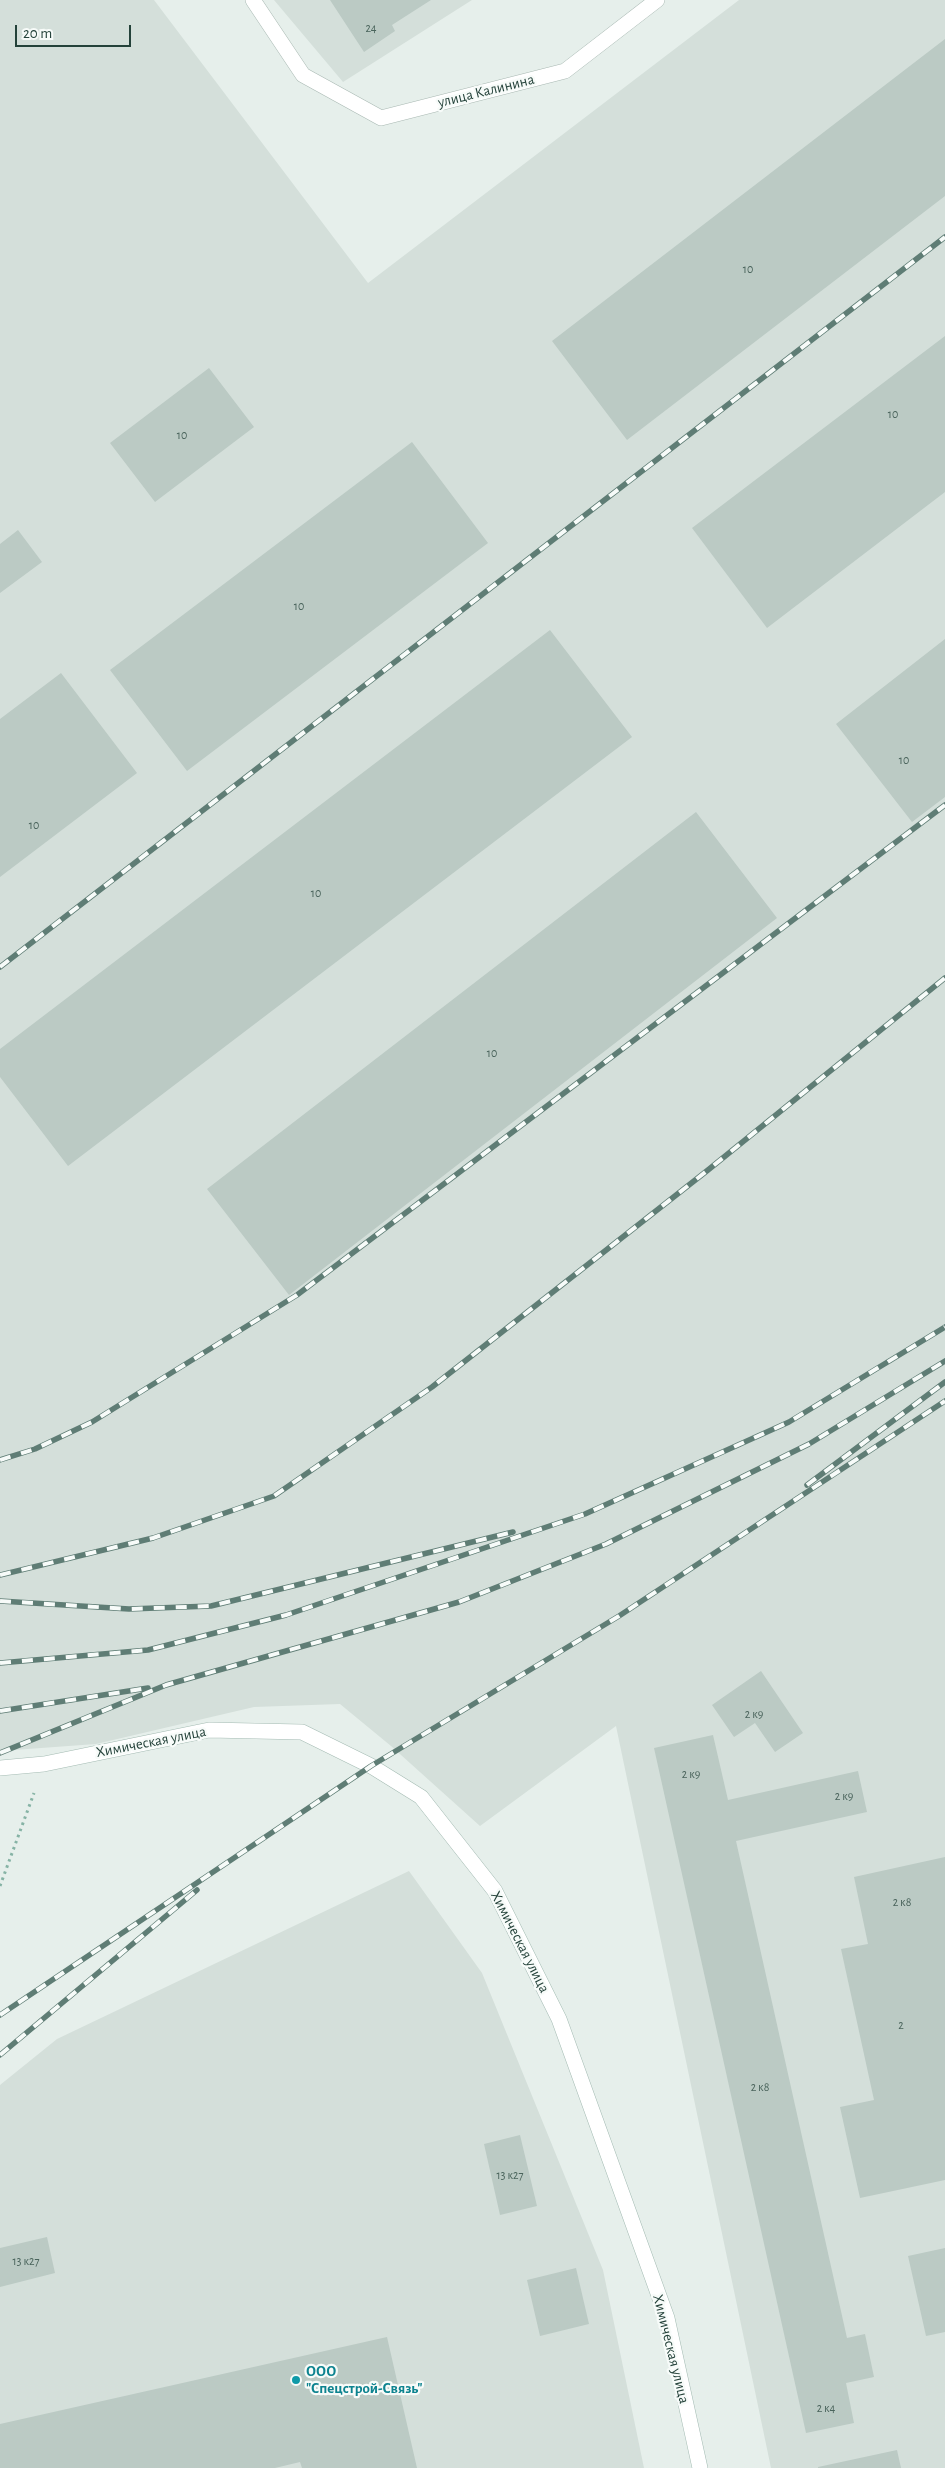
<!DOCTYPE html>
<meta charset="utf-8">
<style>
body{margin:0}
#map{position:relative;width:945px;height:2468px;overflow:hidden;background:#e6efeb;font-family:"Alegreya Sans",sans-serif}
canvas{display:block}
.scale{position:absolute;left:15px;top:25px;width:116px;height:22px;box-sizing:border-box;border:2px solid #24423a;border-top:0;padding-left:6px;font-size:15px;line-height:18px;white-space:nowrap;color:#24423a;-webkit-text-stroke:4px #f7fbf9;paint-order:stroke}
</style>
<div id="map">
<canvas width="945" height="2468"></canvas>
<div class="scale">20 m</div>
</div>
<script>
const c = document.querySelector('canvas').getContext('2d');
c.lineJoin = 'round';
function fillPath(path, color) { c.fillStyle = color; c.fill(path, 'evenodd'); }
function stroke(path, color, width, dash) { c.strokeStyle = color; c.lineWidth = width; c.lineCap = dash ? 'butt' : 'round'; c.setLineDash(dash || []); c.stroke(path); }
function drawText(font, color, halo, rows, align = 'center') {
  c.font = font + ' "Alegreya Sans",sans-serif'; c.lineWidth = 4.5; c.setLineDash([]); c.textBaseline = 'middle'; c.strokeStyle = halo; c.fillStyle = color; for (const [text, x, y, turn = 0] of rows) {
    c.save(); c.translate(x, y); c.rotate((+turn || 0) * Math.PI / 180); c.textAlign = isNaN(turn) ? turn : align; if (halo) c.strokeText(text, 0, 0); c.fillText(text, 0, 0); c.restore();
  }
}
fillPath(new Path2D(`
 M0,0H154L368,283L739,0H945V2468H771L616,1726L480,1826L391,1746L340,1704L254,1707L96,1744L0,1751Z
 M274,0H472L343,82Z
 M409,1871L482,1973L603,2270L644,2468H0V2085L57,2039Z`), '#d4dfda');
fillPath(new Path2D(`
 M330,0H431L392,25L395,31L364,52Z
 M945,39V196L627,440L552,341Z
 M945,336V492L767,628L692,528Z
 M209,368L254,427L155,502L110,443Z
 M412,442L488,543L187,771L110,670Z
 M18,530L42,562L0,593V544Z
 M550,630L632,737L68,1166L0,1077V1049Z
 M945,639V797L912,822L836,724Z
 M61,673L137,773L0,877V719Z
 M696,812L777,918L289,1295L207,1189Z
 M761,1671L803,1733L775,1752L755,1723L734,1737L712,1705Z
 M713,1735L728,1800L858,1771L867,1812L736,1841L847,2338L865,2334L874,2377L846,2383L854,2423L806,2433L654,1748Z
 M945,1857V2180L860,2198L840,2107L874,2100L841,1949L868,1944L854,1877Z
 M520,2135L537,2206L500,2215L484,2144Z
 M47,2237L55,2273L0,2287V2248Z
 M945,2248V2332L926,2336L908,2256Z
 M576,2268L589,2324L540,2336L527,2280Z
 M387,2337L417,2468H302L300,2462L275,2468H0V2424Z
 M897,2450L901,2468H818V2467Z`), '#bbcac4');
const street = new Path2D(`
 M253,0L303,75L381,118L565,71L657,0`);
const secondary = new Path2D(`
 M0,1768L44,1764L209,1730L302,1732L371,1766L421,1797L495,1891L559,2019L667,2318L700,2468`);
stroke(street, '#a8b8b2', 16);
stroke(secondary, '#a4bbb3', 16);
stroke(new Path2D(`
 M0,1886L34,1793`), '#86b3a5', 3, [2.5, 4]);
stroke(street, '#fff', 15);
stroke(secondary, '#fff', 15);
const rail = new Path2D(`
 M0,967L945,237
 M0,1460L35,1449L92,1422L297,1295L945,805
 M807,1485L945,1382
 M0,1575L153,1538L274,1496L432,1387L708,1170L945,978
 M0,1601L129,1609L211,1606L513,1532
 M0,1663L148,1650L286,1615L585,1514L789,1422L945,1327
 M0,1711L148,1688
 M0,1753L166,1685L459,1602L606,1544L809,1444L945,1361
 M0,2015L371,1766L619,1616L945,1401
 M0,2055L197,1890`);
stroke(rail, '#5f7d75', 5.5);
stroke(rail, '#f7fbf9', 4, [11]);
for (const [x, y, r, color] of [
 [296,2380,5,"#0f9aa8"]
]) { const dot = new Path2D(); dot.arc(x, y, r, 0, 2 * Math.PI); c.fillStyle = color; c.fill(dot); stroke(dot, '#f7fbf9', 2); }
drawText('12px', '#4a645c', null, [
 ["24",371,28],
 ["10",748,269],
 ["10",893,414],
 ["10",182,435],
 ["10",299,606],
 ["10",904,760],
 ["10",34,825],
 ["10",316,893],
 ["10",492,1053],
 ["2 к9",754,1714],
 ["2 к9",691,1774],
 ["2 к9",844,1796],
 ["2 к8",902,1902],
 ["2",901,2025],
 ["2 к8",760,2087],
 ["13 к27",510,2175],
 ["13 к27",26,2261],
 ["2 к4",826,2408]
]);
drawText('15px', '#24423a', '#f7fbf9', [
 ["улица Калинина",486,91,-14],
 ["Химическая улица",151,1742,-11],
 ["Химическая улица",520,1942,63],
 ["Химическая улица",671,2349,76]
]);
drawText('bold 15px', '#0d838f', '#f7fbf9', [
 ["ООО",306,2371],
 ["\"Спецстрой-Связь\"",306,2388]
], 'left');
</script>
